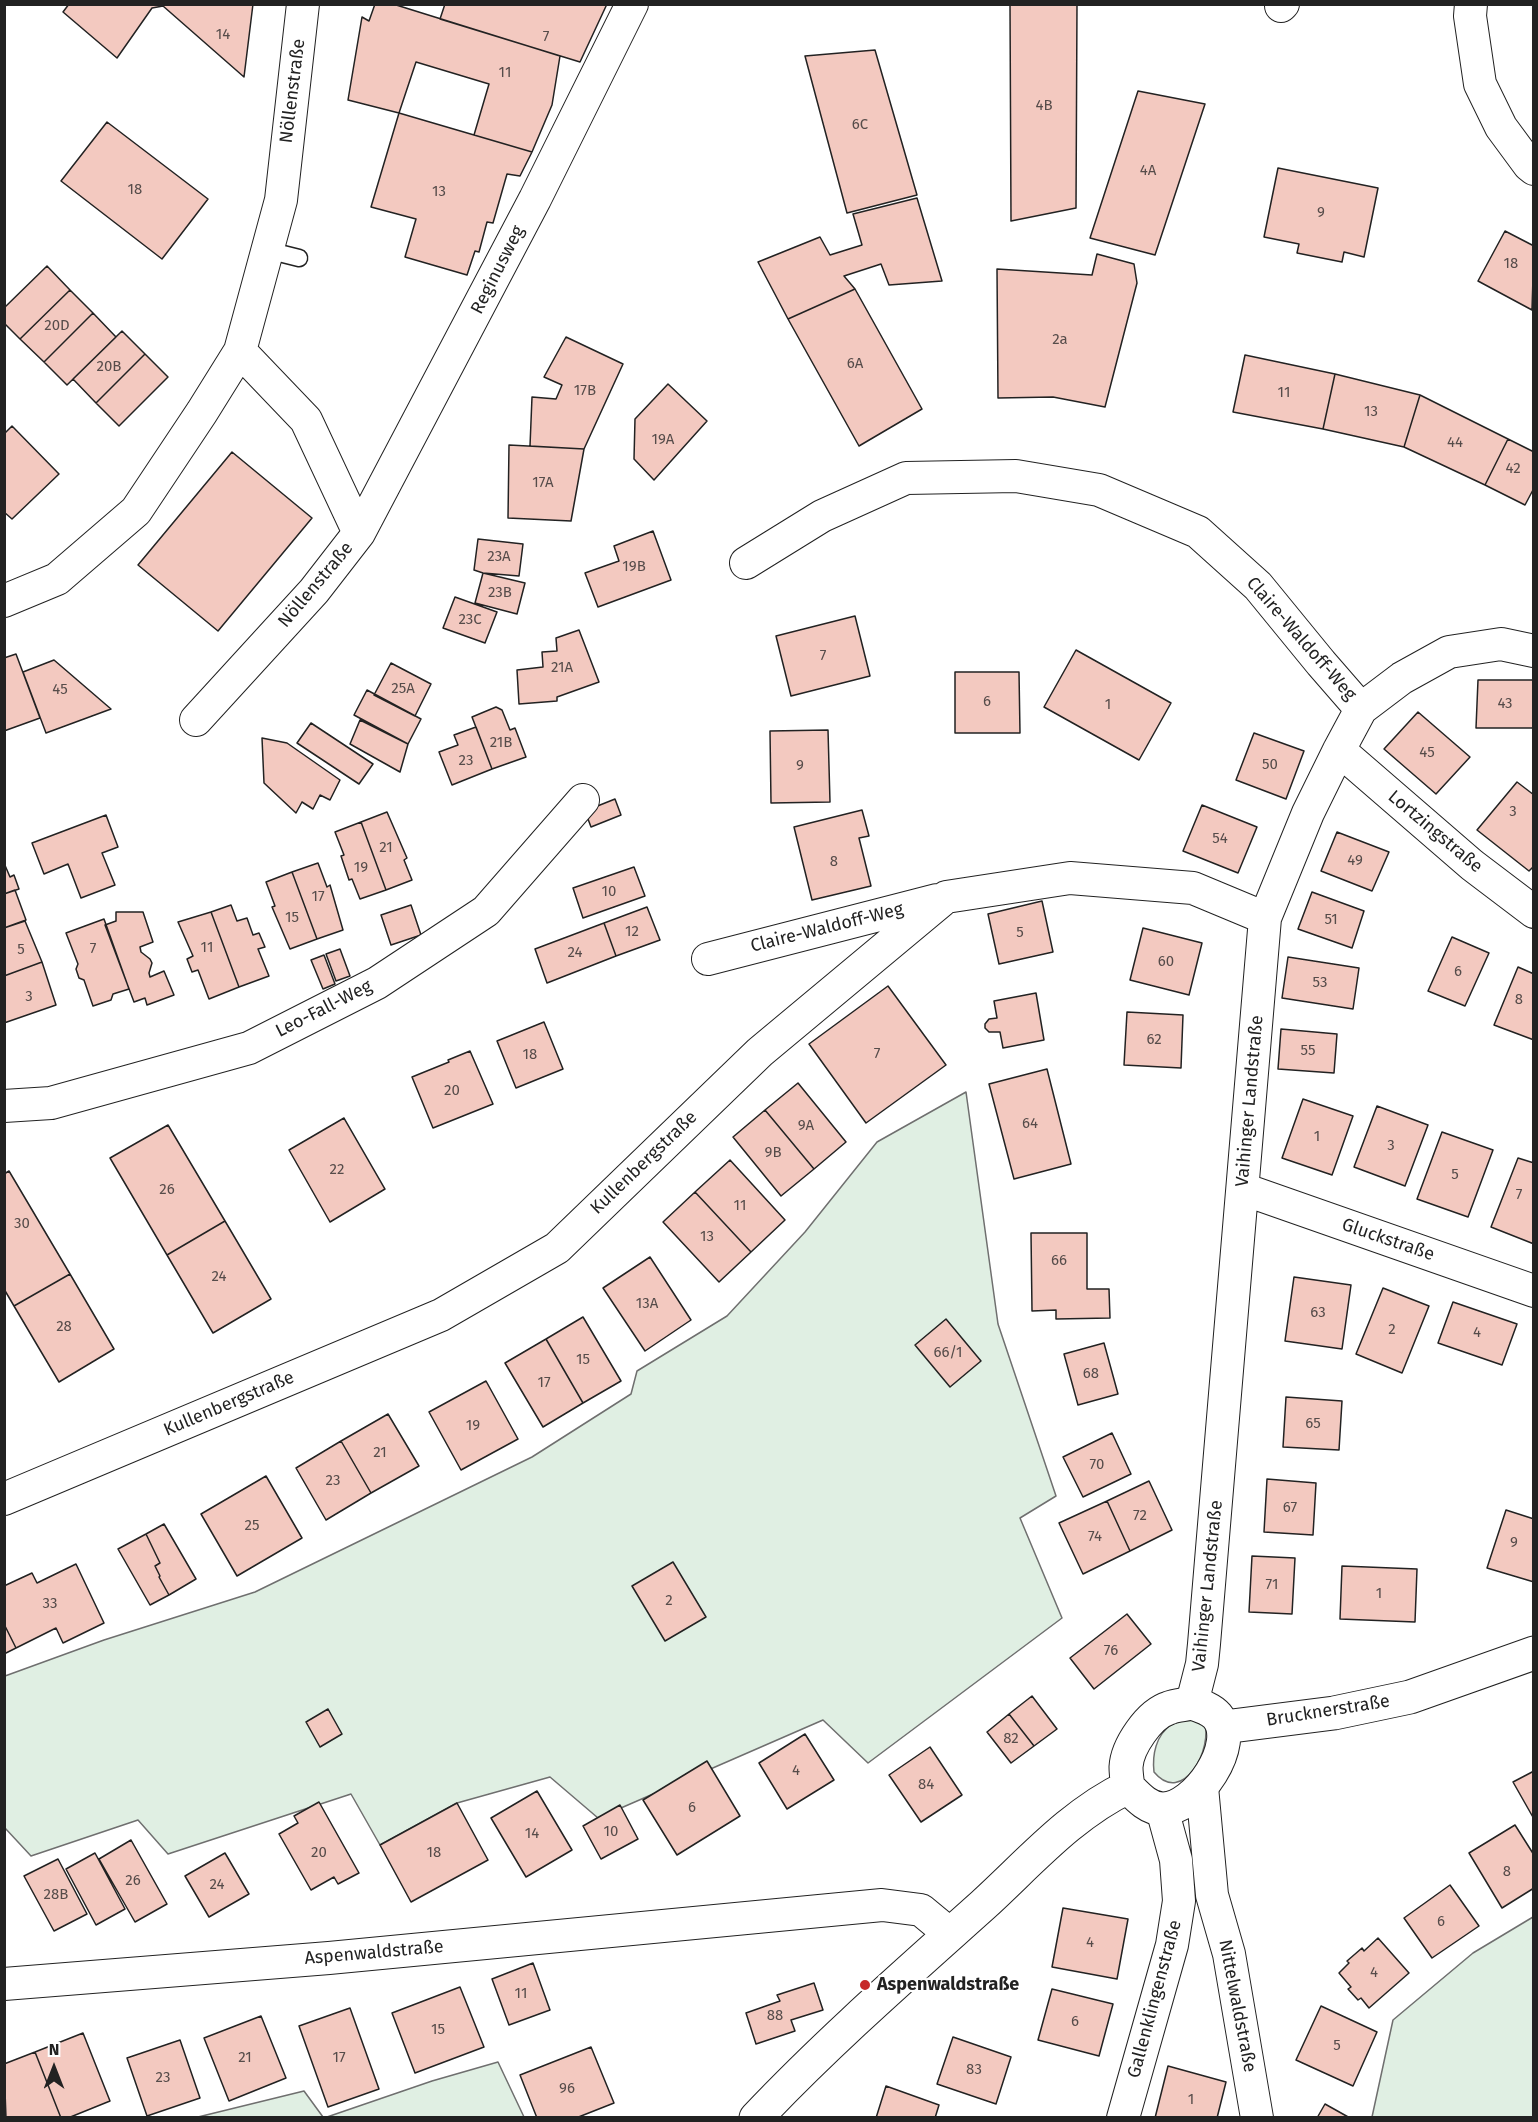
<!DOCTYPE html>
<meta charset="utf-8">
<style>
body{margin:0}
#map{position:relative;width:1538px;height:2122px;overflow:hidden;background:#fff;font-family:"Fira Sans",sans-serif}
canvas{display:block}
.frame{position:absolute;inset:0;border:6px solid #222;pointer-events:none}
.north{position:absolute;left:24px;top:2038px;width:60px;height:60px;-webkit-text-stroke:4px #fff;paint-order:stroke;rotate:0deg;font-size:16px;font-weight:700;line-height:24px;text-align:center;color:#222}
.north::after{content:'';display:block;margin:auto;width:21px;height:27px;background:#222;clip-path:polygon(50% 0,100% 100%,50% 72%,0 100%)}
</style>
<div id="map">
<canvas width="1538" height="2122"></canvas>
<div class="frame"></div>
<div class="north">N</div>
</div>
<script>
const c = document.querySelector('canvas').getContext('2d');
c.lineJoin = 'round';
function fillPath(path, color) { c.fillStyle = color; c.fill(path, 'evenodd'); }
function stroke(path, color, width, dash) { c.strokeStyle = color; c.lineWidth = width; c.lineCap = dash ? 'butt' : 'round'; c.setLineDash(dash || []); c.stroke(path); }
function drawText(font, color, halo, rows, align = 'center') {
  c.font = font + ' "Fira Sans",sans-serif'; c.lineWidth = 4.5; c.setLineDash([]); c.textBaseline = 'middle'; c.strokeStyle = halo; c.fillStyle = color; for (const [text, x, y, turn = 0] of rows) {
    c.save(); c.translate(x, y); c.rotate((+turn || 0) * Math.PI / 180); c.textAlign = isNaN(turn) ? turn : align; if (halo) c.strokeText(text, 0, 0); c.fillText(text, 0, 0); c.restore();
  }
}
const green = new Path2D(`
 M966,1092L998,1324L1056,1496L1020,1518L1062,1618L868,1763L823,1720L598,1818L550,1777L457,1803L380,1845L351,1794L168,1854L138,1820L31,1856L5,1828V1676L104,1640L255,1592L532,1457L631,1394L637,1371L727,1316L805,1232L877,1142Z
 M1189,1717L1204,1722C1214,1747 1183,1807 1154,1772C1152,1755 1156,1735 1171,1725C1176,1722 1183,1720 1189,1717Z
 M1533,1917V2117H1372L1393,2020L1473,1953Z
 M498,2062L524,2117H327L432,2081Z
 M304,2091L323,2117H198Z`);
fillPath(green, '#e0efe3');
stroke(green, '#6f6f6f', 1.5);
const building = new Path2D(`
 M69,4H253L244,77L163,6L152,8L117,58L63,12Z
 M375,4H393L560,56L552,105L532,152L474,135L489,84L416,62L399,113L348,100L362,17L369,21Z
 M445,4H607L580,62L440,19Z
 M1010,4H1077L1076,208L1011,221Z
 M875,50L917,195L847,213L805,56Z
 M1138,91L1205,104L1155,255L1090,238Z
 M399,113L532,152L520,176L507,174L493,223L487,222L479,252L475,251L467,275L405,257L416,219L371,207Z
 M107,122L208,199L162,259L61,181Z
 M1278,168L1378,188L1364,257L1344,252L1342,262L1297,253L1299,244L1264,237Z
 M917,198L942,281L889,285L881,264L844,276L855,289L788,319L758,262L820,237L830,255L862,245L853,214Z
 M1505,231L1534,246L1532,310L1478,281Z
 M1097,254L1134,264L1137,283L1105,407L1053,397L998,398L997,269L1092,275Z
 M47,266L70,290L20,339L4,323V308Z
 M855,289L922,409L859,446L788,319Z
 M70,290L93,313L44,362L20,339Z
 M93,313L116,337L67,385L44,362Z
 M122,331L145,354L96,403L73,379Z
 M566,337L623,364L584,449L530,446L532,397L556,399L562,385L544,377Z
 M145,354L168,377L119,426L96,403Z
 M1245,355L1335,374L1323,429L1233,412Z
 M1335,374L1420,395L1404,447L1323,429Z
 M668,384L707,421L654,480L634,459L635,419Z
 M1420,395L1508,439L1485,485L1404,447Z
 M12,426L59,474L12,519L4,512V434Z
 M1508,439L1534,452V488L1525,505L1485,485Z
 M509,445L584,449L571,521L508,518Z
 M232,452L312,518L218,631L138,565Z
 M653,531L671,580L598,607L585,573L619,561L614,546Z
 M478,539L523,544L519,576L483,573L474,570Z
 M483,573L525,583L517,614L475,603Z
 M455,597L497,612L485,643L443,628Z
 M855,616L870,676L791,696L776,636Z
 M579,630L599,682L557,697V701L519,704L517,670L543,667L542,652L557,651L556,638Z
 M1076,650L1171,703L1139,760L1044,707Z
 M16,654L40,718L4,731V658Z
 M54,660L111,709L46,733L23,672Z
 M391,663L431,684L415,716L374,695Z
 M955,672H1019L1020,733H955Z
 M1478,680H1534V728H1476Z
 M367,690L421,719L408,744L354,715Z
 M496,707L502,710L510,730L515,728L526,757L492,769L472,717Z
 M1418,712L1470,757L1436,794L1384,749Z
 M360,720L408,744L400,772L350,744Z
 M311,723L373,764L359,784L297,743Z
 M476,727L492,769L452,785L439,752L458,745L454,735Z
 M828,730L830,802L771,803L770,731Z
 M1254,733L1304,751L1286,799L1236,780Z
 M262,738L287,743L340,780L330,800L320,795L313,809L302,802L296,813L264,783Z
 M1517,782L1534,795V866L1529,871L1477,830Z
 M615,799L621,815L591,827L585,811Z
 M1202,805L1257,827L1238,873L1183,851Z
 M862,810L869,836L859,838L871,886L812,900L794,827Z
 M387,812L407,858L404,860L412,880L386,890L361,822Z
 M106,815L118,847L102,853L115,885L81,898L68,864L44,874L32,843Z
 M361,822L386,890L360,899L352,879L349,880L341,856L344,855L335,832Z
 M1337,832L1389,852L1372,891L1321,871Z
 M4,863L10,877L14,875L19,889L4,894Z
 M318,863L327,887L330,885L343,930L317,939L292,872Z
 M634,867L645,896L583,918L573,888Z
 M292,872L317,939L290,949L272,907L275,906L266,882Z
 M15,890L26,920L4,928V894Z
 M1312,892L1364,911L1352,948L1298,929Z
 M1042,901L1053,952L999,964L988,914Z
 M231,905L237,921L247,918L253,935L259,933L265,947L258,949L269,976L239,987L211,912Z
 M411,905L421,935L391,945L381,915Z
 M647,907L660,940L616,956L604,923Z
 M116,912H143L153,942L140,947L141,952L150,959L152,963L149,973L150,977L164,971L174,995L147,1005L145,998L134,1002L105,925L116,921Z
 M211,912L239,987L209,999L198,970L192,972L187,959L193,956L178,922Z
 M104,919L129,989L113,994L111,1000L93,1006L84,980L79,978L76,969L78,964L66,933Z
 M25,921L42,962L4,976V928Z
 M604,923L616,956L547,983L535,949Z
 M1143,928L1202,943L1189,995L1130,980Z
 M1452,937L1489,953L1465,1006L1428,991Z
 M340,949L350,976L336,981L326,954Z
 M324,955L335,984L323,989L311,960Z
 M1288,957L1359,968L1353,1009L1282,998Z
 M42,962L56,1005L4,1023V976Z
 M1518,967L1534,974V1040L1494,1025Z
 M888,986L946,1065L866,1123L809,1044Z
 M1036,993L1044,1040L1003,1048L1000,1032H989L985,1028V1024L989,1019L997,1018L994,1001Z
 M1127,1012L1183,1015L1181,1068L1124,1065Z
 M544,1022L563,1069L516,1088L497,1041Z
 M1281,1029L1337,1034L1334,1073L1278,1069Z
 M470,1051L493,1104L433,1128L412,1077L449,1062L448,1060Z
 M1047,1069L1071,1164L1014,1179L989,1084Z
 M798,1083L846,1142L814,1169L765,1110Z
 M1303,1099L1353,1116L1332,1175L1282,1158Z
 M1377,1106L1428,1125L1405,1186L1354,1167Z
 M765,1110L814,1169L781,1196L733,1137Z
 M344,1118L385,1189L330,1222L289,1150Z
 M168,1125L225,1221L167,1255L110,1158Z
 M1442,1132L1493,1150L1468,1217L1417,1199Z
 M1518,1158L1534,1163V1244L1491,1227Z
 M730,1160L785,1220L751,1252L695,1192Z
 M9,1171L70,1274L14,1306L4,1289V1174Z
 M695,1192L751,1252L719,1282L663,1222Z
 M225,1221L271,1299L213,1333L167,1255Z
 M1031,1233H1087V1289H1109L1110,1318L1056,1319V1310L1032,1311Z
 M650,1257L691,1320L645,1351L603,1288Z
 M70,1274L114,1349L59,1382L14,1306Z
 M1294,1277L1351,1285L1342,1349L1285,1341Z
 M1383,1288L1429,1306L1402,1373L1356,1354Z
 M1453,1302L1517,1324L1502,1365L1438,1343Z
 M583,1317L621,1381L583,1403L546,1339Z
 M946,1319L981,1361L950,1387L915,1345Z
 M546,1339L583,1403L543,1427L505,1363Z
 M1104,1343L1118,1394L1078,1405L1064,1354Z
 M486,1381L518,1439L461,1470L429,1412Z
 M1286,1397L1342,1401L1339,1450L1283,1447Z
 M388,1414L419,1466L371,1493L341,1441Z
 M1112,1433L1131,1474L1083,1497L1063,1457Z
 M341,1441L371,1493L326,1520L296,1468Z
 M266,1476L302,1538L237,1576L201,1514Z
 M1267,1479L1316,1483L1313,1535L1264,1532Z
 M1149,1481L1172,1530L1130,1551L1107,1501Z
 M1107,1501L1130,1551L1083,1574L1059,1523Z
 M1506,1510L1534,1519V1582L1487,1568Z
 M164,1524L196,1579L169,1595L159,1577L160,1576L155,1566L160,1563L146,1534Z
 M146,1534L160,1563L155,1566L160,1576L159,1577L169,1595L150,1605L118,1549Z
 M1252,1556L1295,1558L1292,1614L1249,1612Z
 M673,1562L706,1617L665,1641L632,1586Z
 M76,1564L104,1623L63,1643L56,1628L16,1648L4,1624V1586L32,1573L37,1583Z
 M1342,1566L1417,1569L1415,1622L1340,1619Z
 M1127,1614L1151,1644L1094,1689L1070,1658Z
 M4,1624L16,1648L4,1654Z
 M1032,1696L1057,1729L1034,1746L1009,1714Z
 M328,1709L342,1734L320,1747L306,1722Z
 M1009,1714L1034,1746L1011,1763L987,1732Z
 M805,1734L834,1780L787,1809L759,1763Z
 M930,1747L962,1795L921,1822L889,1775Z
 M707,1761L740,1816L677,1855L643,1800Z
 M1534,1771V1819L1513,1782Z
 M537,1791L572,1850L526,1877L491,1818Z
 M319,1802L359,1873L338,1884L334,1877L311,1890L279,1834L298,1823L294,1816Z
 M457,1803L488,1860L411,1902L380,1845Z
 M620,1805L638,1839L601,1859L583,1826Z
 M1515,1825L1534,1855V1888L1502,1908L1469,1853Z
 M131,1840L167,1904L135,1922L99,1859Z
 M95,1853L125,1909L96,1925L66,1869Z
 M225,1853L249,1894L209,1917L185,1876Z
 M58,1859L87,1914L54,1931L24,1876Z
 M1450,1885L1479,1926L1432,1958L1404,1918Z
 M1063,1908L1128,1919L1117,1979L1052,1967Z
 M1378,1938L1409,1973L1369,2008L1361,1998L1358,2000L1348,1989L1351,1987L1339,1973L1349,1963L1347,1961L1362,1948L1364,1951Z
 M533,1963L550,2010L509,2025L492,1979Z
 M814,1983L823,2010L791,2020L795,2031L756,2044L746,2013L780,2001L777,1995Z
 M460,1987L484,2047L415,2073L392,2013Z
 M1052,1989L1113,2004L1099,2056L1038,2040Z
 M1321,2006L1377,2032L1353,2086L1296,2060Z
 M350,2008L379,2089L328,2107L299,2026Z
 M261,2016L286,2078L229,2101L204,2038Z
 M83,2033L110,2101L68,2118H61L35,2052Z
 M953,2037L1011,2057L996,2104L937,2084Z
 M180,2040L200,2098L147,2116L127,2058Z
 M591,2047L614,2103L576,2118H537L520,2075Z
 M35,2052L61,2118H6L4,2064Z
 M1168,2066L1226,2082L1217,2118H1155Z
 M886,2086L939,2105L935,2118H876Z
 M1325,2104L1350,2118H1317Z`);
fillPath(building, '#f3c9c0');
stroke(building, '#222', 1.5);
const service = new Path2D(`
 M267,250L299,258`);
const minor = new Path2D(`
 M1471,4L1470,16L1480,84L1501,127L1529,165L1534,169
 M1281,6L1283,4
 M240,351L306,420L359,533
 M746,563L822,516L906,478L1016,476L1099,490L1198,532L1258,586L1321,663L1361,709
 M4,601L57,579L136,511L202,412L240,351L281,200L303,4
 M196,720L314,591L359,533L535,199L632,4
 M1339,750L1472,865L1534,912
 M708,959L937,900
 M4,1106L51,1103L249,1048L377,983L486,911L583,800
 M1243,1189L1534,1291
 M4,1499L441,1315L557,1248L760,1052L946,897L1070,878L1193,888L1265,918
 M1192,1703L1202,1664L1204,1644L1265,918L1308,813L1339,750L1361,709L1402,678L1449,652L1501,644L1534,651
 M1202,1787L1212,1895L1229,1954L1257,2118
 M4,1984L329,1958L882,1905L921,1910L950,1934
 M1123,2118L1172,1945L1179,1901L1176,1860L1162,1809`);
const tertiary = new Path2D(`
 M1192,1703C1201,1706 1211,1709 1217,1716C1241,1743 1196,1810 1162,1809C1147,1808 1137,1796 1128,1787C1127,1780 1126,1774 1126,1767C1127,1747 1149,1714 1169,1708C1176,1705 1185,1705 1192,1703Z
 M1224,1727L1334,1713L1410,1697L1534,1653
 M756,2118C828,2042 906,1974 983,1905C1029,1863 1071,1814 1128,1787`);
stroke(service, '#222', 19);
stroke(minor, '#222', 34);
stroke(tertiary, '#222', 35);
stroke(service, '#fff', 16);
stroke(minor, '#fff', 32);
stroke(tertiary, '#fff', 33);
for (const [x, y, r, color] of [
 [865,1985,6,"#c62828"]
]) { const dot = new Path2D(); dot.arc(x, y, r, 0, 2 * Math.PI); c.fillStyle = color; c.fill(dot); stroke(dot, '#fff', 2); }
drawText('15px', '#564c4a', null, [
 ["14",223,35],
 ["7",546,37],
 ["11",505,73],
 ["4B",1044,106],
 ["6C",860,125],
 ["4A",1148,171],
 ["18",135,190],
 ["13",439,192],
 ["9",1321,213],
 ["18",1511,264],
 ["20D",57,326],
 ["2a",1060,340],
 ["6A",855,364],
 ["20B",109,367],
 ["17B",585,391],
 ["11",1284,393],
 ["13",1371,412],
 ["19A",663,440],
 ["44",1455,443],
 ["42",1513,469],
 ["17A",543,483],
 ["23A",499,557],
 ["19B",634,567],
 ["23B",500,593],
 ["23C",470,620],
 ["7",823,656],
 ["21A",562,668],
 ["25A",403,689],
 ["45",60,690],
 ["6",987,702],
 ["43",1505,704],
 ["1",1108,705],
 ["21B",501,743],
 ["45",1427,753],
 ["23",466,761],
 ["50",1270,765],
 ["9",800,766],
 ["3",1513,812],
 ["54",1220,839],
 ["21",386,848],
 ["49",1355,861],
 ["8",834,862],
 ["19",361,868],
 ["10",609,892],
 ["17",318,897],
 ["15",292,918],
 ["51",1331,920],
 ["12",632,932],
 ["5",1020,933],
 ["11",207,948],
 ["7",93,949],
 ["5",21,950],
 ["24",575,953],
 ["60",1166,962],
 ["6",1458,972],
 ["53",1320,983],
 ["3",29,997],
 ["8",1519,1000],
 ["62",1154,1040],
 ["55",1308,1051],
 ["7",877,1054],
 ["18",530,1055],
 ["20",452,1091],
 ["64",1030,1124],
 ["9A",806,1126],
 ["1",1317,1137],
 ["3",1391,1146],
 ["9B",773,1153],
 ["22",337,1170],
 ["5",1455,1175],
 ["26",167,1190],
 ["7",1519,1195],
 ["11",740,1206],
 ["30",22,1224],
 ["13",707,1237],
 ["66",1059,1261],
 ["24",219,1277],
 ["13A",647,1304],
 ["63",1318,1313],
 ["28",64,1327],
 ["2",1392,1330],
 ["4",1477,1333],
 ["66/1",948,1353],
 ["15",583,1360],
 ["68",1091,1374],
 ["17",544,1383],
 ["65",1313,1424],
 ["19",473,1426],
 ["21",380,1453],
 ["70",1097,1465],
 ["23",333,1481],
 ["67",1290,1508],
 ["72",1140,1516],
 ["25",252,1526],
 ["74",1095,1537],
 ["9",1514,1543],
 ["71",1272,1585],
 ["1",1379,1594],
 ["2",669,1601],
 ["33",50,1604],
 ["76",1111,1651],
 ["82",1011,1739],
 ["4",796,1771],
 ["84",926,1785],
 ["6",692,1808],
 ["10",611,1832],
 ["14",532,1834],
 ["20",319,1853],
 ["18",434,1853],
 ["8",1507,1872],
 ["26",133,1881],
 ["24",217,1885],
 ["28B",56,1895],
 ["6",1441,1922],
 ["4",1090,1943],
 ["4",1374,1973],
 ["11",521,1994],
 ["88",775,2016],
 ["6",1075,2022],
 ["15",438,2030],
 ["5",1337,2046],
 ["21",245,2058],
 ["17",339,2058],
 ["83",974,2070],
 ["23",163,2078],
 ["96",567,2089],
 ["1",1191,2100]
]);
drawText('18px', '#222', '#fff', [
 ["Nöllenstraße",293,91,-83],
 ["Reginusweg",498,270,-63],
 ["Nöllenstraße",316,585,-50],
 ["Claire-Waldoff-Weg",1301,639,49],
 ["Lortzingstraße",1435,832,40],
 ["Claire-Waldoff-Weg",827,928,-14],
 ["Leo-Fall-Weg",324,1009,-27],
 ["Vaihinger Landstraße",1250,1101,-85],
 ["Kullenbergstraße",644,1163,-44],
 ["Gluckstraße",1388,1240,19],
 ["Kullenbergstraße",229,1404,-23],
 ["Vaihinger Landstraße",1208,1586,-84],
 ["Brucknerstraße",1328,1711,-9],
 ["Aspenwaldstraße",374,1953,-5],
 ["Gallenklingenstraße",1155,1999,-75],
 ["Nittelwaldstraße",1237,2006,79]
]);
drawText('bold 18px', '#222', '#fff', [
 ["Aspenwaldstraße",877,1985]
], 'left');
</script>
